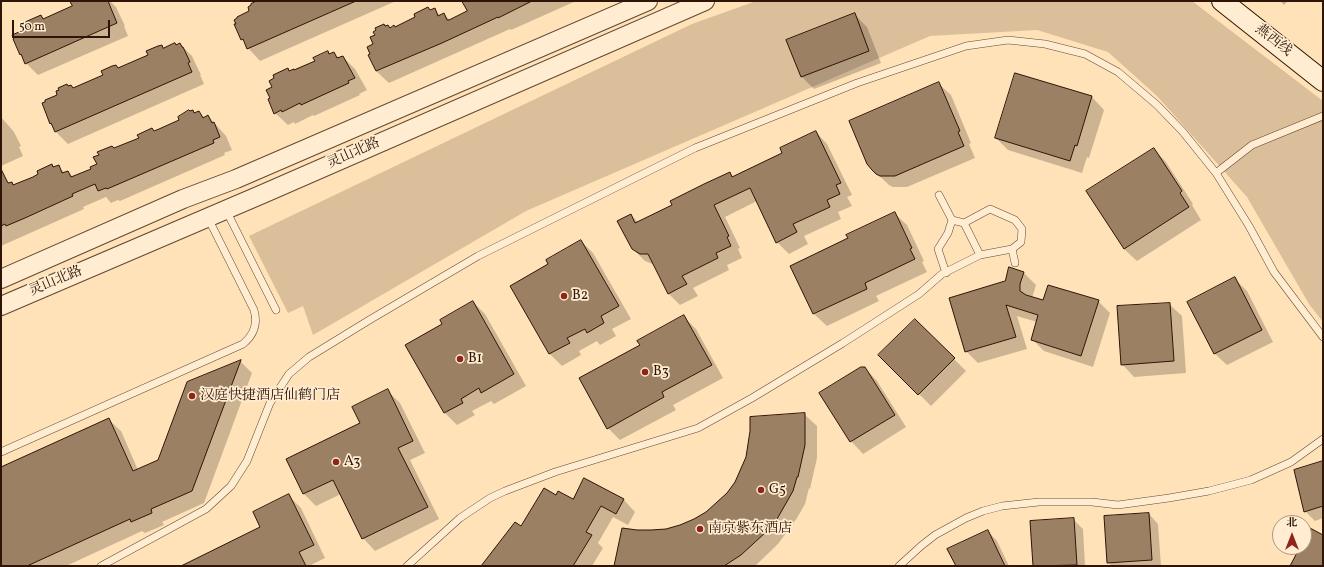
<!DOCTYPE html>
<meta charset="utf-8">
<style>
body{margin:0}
#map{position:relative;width:1324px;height:567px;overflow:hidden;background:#ffe2b8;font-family:Vollkorn,"Noto Serif SC",serif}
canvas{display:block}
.frame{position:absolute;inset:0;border:2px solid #2e1507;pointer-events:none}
.north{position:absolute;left:1272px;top:515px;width:40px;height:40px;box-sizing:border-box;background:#ffecd1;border:1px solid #ab9680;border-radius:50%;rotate:0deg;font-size:11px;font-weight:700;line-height:16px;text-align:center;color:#2e1507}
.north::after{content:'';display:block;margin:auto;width:14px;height:18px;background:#8f2418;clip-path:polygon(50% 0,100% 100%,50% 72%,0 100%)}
.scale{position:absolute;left:12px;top:20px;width:98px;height:18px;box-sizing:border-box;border:2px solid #2e1507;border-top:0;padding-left:5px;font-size:12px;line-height:14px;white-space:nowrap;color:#2e1507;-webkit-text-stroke:3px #ffecd1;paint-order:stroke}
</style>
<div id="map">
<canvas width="1324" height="567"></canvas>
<div class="frame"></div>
<div class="north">北</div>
<div class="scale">50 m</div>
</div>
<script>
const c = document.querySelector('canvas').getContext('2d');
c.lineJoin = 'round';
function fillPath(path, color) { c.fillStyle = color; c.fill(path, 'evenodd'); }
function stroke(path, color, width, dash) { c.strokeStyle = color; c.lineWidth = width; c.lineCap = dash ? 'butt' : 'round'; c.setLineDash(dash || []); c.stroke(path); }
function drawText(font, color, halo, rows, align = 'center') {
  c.font = font + ' Vollkorn,"Noto Serif SC",serif'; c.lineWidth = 3.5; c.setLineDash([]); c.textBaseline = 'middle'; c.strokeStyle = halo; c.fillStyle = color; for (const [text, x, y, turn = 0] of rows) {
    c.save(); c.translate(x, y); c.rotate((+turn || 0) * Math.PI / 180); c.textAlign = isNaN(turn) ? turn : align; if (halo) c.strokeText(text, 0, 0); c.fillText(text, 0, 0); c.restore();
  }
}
fillPath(new Path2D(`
 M756,1H1192L1323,101V322L1309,304L1247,197L1157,96L1108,52L1037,30L930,36L526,211L313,335L303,306L288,313L249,236L692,24Z`), '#dbbf9a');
fillPath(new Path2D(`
 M76,1H110L116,7L125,26H124L128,36L38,75L26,63L24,57L20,54L29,28L41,16L44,20L74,7Z
 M275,1H396L260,61L248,48L236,25Z
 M470,1H576L511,30L510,29L389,83L376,71L369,56L375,45L376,35L386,27L388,26L391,28H395L434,9L441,16L444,14L450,20L469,12Z
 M1280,1H1288L1284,5Z
 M855,15L867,27L881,63L814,89L802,77L788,41Z
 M180,44L192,56L201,75H200L204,84L68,144L56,132L51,123L43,104L59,95L68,87L74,89L149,56L161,46L164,49Z
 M328,52L330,55L334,53L340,59L343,57L355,69L367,90L359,94L360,95L314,116L313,115L295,124L294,122L288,125L275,113L273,87L288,70L290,72L316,61Z
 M1016,74L1092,97L1104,110L1089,158L1087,157L1082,173L1008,150L996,138Z
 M939,84L951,95L971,143L969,144L975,158L907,187H893L889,185L870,167Z
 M193,111L195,114L199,112L205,118L208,116L226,136L232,150L224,153L225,155L120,201L118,200L111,203L106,197L83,207L84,209L1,246V188L11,183L14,186L34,178L52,165L54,168L58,166L65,173L68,172L74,178L92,169L114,149L140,138L152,129L155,132L180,120Z
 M1,117L14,132L21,146L19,147L23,156L1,166Z
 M816,132L827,144L852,195L847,197L852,206L838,212L841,219L804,236L808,244L789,254L777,242L757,201L725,217L740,248L738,249L742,258L727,265L729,270L693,288L698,296L680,305L669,294L655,265L645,261L633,249L631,215L638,222L673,206L730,174L734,177L783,154Z
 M1154,149L1166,162L1193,204L1192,205L1201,220L1137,261L1124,249Z
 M894,213L907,225L924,261L922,262L927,272L876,296L879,301L827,326L814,314L791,266L849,239Z
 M581,241L593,253L631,319L612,329L616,336L600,345L597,341L579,351L581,355L562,366L550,354L511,286L550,264Z
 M1010,269L1024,273L1036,285L1032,298L1044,302L1098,301L1110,313L1093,367L1044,351L1032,339L1037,322L1017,316L1027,349L978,363L966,351L1006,282Z
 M1235,279L1247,291L1273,342L1227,365L1214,353Z
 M473,302L485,314L526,386L494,404L491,401L472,411L475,415L457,425L445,413L406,345L443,324Z
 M1169,304L1182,316L1186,373L1134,377L1122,364Z
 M684,317L696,329L723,378L673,405L676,410L620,440L608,428L641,345Z
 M915,320L966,371L931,406L880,355Z
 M240,361L252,373L204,503L162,522L164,525L145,533L142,531L66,566H1V468L108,419L121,431L138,470L159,460Z
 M865,368L877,381L906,427L863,454L851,441Z
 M388,391L400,403L425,453L410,460L439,519L375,551L363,538L341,494L316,506L304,494L287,460L361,423Z
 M804,414L817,426V458L810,489L809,488L805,504L797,518L778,544L755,566H615L637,531L666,530L681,526L707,513L728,494Z
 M1323,462V518L1315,521L1305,511Z
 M584,479L624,500L635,512L628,525L613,517L598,543L603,548L592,566H482L521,527L556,496L573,501Z
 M288,495L301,508L325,558L311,565V566H188L261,528Z
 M1149,514L1158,524L1161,566H1112L1108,562Z
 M1073,519L1083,529L1085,566H1034L1031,522Z
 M988,531L997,541L1009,566H957Z`), '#0003');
const building = new Path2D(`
 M70,1H108L117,23L25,64L21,54L20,55L13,39H14L12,35L28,28L25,22L41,15L43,19L72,6Z
 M257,1H356L247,49L243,39L241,40L234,24H236L234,20L237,18V17L249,11L248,7L251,5V4Z
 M462,1H532L498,18V17L442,43L376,71L368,55L370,54L367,47L373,44L370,37L375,35L373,32L376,30L375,28L384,24L385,26L388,25L390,28L394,25L395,27L415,17L414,14L428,7L430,10L435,8L438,16L444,13L447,20H449L467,11Z
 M855,13L869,51L801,77L786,40Z
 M175,43L176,45L180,43L182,47H183L190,62L188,63L192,72L55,132L51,123L50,124L42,103L45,102V100L57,95L56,91L59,90L58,88L67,84L68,86L71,85L73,88L103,75L101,71L112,66L116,65L118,68L148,55L146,51L158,46L162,45L163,48Z
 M328,51L329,54L334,52L337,58L343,56L355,78L348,81L349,83L301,105L300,103L282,112L281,110L274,114L268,99L270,98L266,90L272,87L269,81L274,78L273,75L288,68L289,71L294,69V70L315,61L313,58Z
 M1015,73L1092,96L1077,146L1075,145L1070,161L995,138Z
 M939,82L960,131L958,132L964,146L895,176H880L876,174L872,170L867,164L849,121Z
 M189,110L190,111L193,110L194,113L199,111L203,118L208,115L212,123L214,122L220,137L213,140L214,143L107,189L106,188L98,191L95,184L72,194L73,196L25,218L6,226L5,224L1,226V169L8,183L12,182L13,185L33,177L38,174L37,171L52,164L53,167L59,165L62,173L68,171L71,177L91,169L90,167L97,164L93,157L99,155L97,152L112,146L114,148L139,138L137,135L152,128L154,131L159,129L179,120L178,117Z
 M816,131L841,183L836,185L840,194L827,200L830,207L793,224L797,232L776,243L750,188L714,205L729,236L727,237L731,246L716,253L718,258L682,276L687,284L668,294L648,254H640L632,249L617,221L631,214L635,223L672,205L670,201L704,184L730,172L732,177L782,153L780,148Z
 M1154,148L1182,191L1180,193L1189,207L1124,249L1086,191Z
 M895,212L912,248L910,249L915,259L865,283L867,289L813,314L790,266L848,238L846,235Z
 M581,240L619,306L601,316L604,323L587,333L585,329L567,338L570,343L549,354L510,286L548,264L546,260Z
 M1009,267L1024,272L1020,284V291L1026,295L1043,300L1048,285L1099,300L1081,356L1031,340L1038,315L1006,305L1016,337L965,352L949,298L1005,281Z
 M1235,277L1262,330L1214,354L1187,302Z
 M473,301L514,374L481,393L479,388L461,399L463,403L444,413L405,345L442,324L440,320Z
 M1170,303L1174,361L1121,365L1117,306Z
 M684,315L712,365L662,392L664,397L607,429L579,378L640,345L637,341Z
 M915,319L955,358L918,395L878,355Z
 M241,360L192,491L151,509L152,513L131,522L130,519L27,566H1V467L109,418L133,471L158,460L187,382Z
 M861,367H865L895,415L850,442L819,393Z
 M388,389L413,441L398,448L428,507L362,539L333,480L303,494L286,459L360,423L352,407Z
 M805,413V445L798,477H797L793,491L777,519L766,532L741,555L724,566H614L622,528L637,530H651L666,529L680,525L694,519L706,512L727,493L735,482L746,457L750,431V417Z
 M1323,461V506L1304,512L1294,470Z
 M584,478L624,499L616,514L601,506L586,532L592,535L573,566H481L515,522L521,526L544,488L556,495L558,491L573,499Z
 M289,494L314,545L299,552L306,566H181L260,527L253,512Z
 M1149,513L1152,560L1107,563L1104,516Z
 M1074,518L1077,565L1033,566L1030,521Z
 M1310,528L1323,535V566H1290L1300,547H1304V540Z
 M988,530L1005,566H956L947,549Z`);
fillPath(building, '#9b8063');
stroke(building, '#2e1507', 1);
const service = new Path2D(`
 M1216,173L1252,145L1323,116
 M939,195L952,220L964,223L980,255
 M226,210L276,310
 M964,223L990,209L1015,220L1022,229L1021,242L1012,249
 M946,273L938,249L948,233L952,220
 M1,452L243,344C254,335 258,324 254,310L208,218
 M101,566L206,509L231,486L247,461L270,403L289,374L309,357L371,319L478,256L695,148L857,83L966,46L1008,40L1045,44L1085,54L1118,72L1157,105L1183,132L1216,173L1249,226L1274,272L1323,337
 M407,566L460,518L490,498L505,491L555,472L698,428L752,398L843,343L919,294L942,274L980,255L1012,249L1015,263
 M899,566L921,546L935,535L966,518L983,511L1002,506L1039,502H1092L1118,505L1169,498L1209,491L1251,480L1291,462L1323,439`);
const tertiary = new Path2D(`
 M1,279L183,199L236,179L648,1
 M1,306L265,193L705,1`);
const secondary = new Path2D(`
 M1222,1L1323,81`);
stroke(service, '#624833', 8);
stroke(tertiary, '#624833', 20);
stroke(secondary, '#2e1507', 22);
stroke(service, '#ffecd1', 7);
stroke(tertiary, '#ffecd1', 18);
stroke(secondary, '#ffecd1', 20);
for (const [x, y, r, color] of [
 [564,296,4,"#8f2418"],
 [460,359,4,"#8f2418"],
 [645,372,4,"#8f2418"],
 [192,396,4,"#8f2418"],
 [336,462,4,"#8f2418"],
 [761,490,4,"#8f2418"],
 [700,529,4,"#8f2418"]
]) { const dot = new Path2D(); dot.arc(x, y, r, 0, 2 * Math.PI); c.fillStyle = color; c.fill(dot); stroke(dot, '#ffecd1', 1.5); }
drawText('14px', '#2e1507', '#ffecd1', [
 ["燕西线",1273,41,38],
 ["灵山北路",354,154,-24],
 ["灵山北路",56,282,-23]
]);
drawText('14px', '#2e1507', '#ffecd1', [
 ["B2",572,296],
 ["B1",468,359],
 ["B3",653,372],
 ["汉庭快捷酒店仙鹤门店",200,396],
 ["A3",344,462],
 ["G5",769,490],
 ["南京紫东酒店",708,529]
], 'left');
</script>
